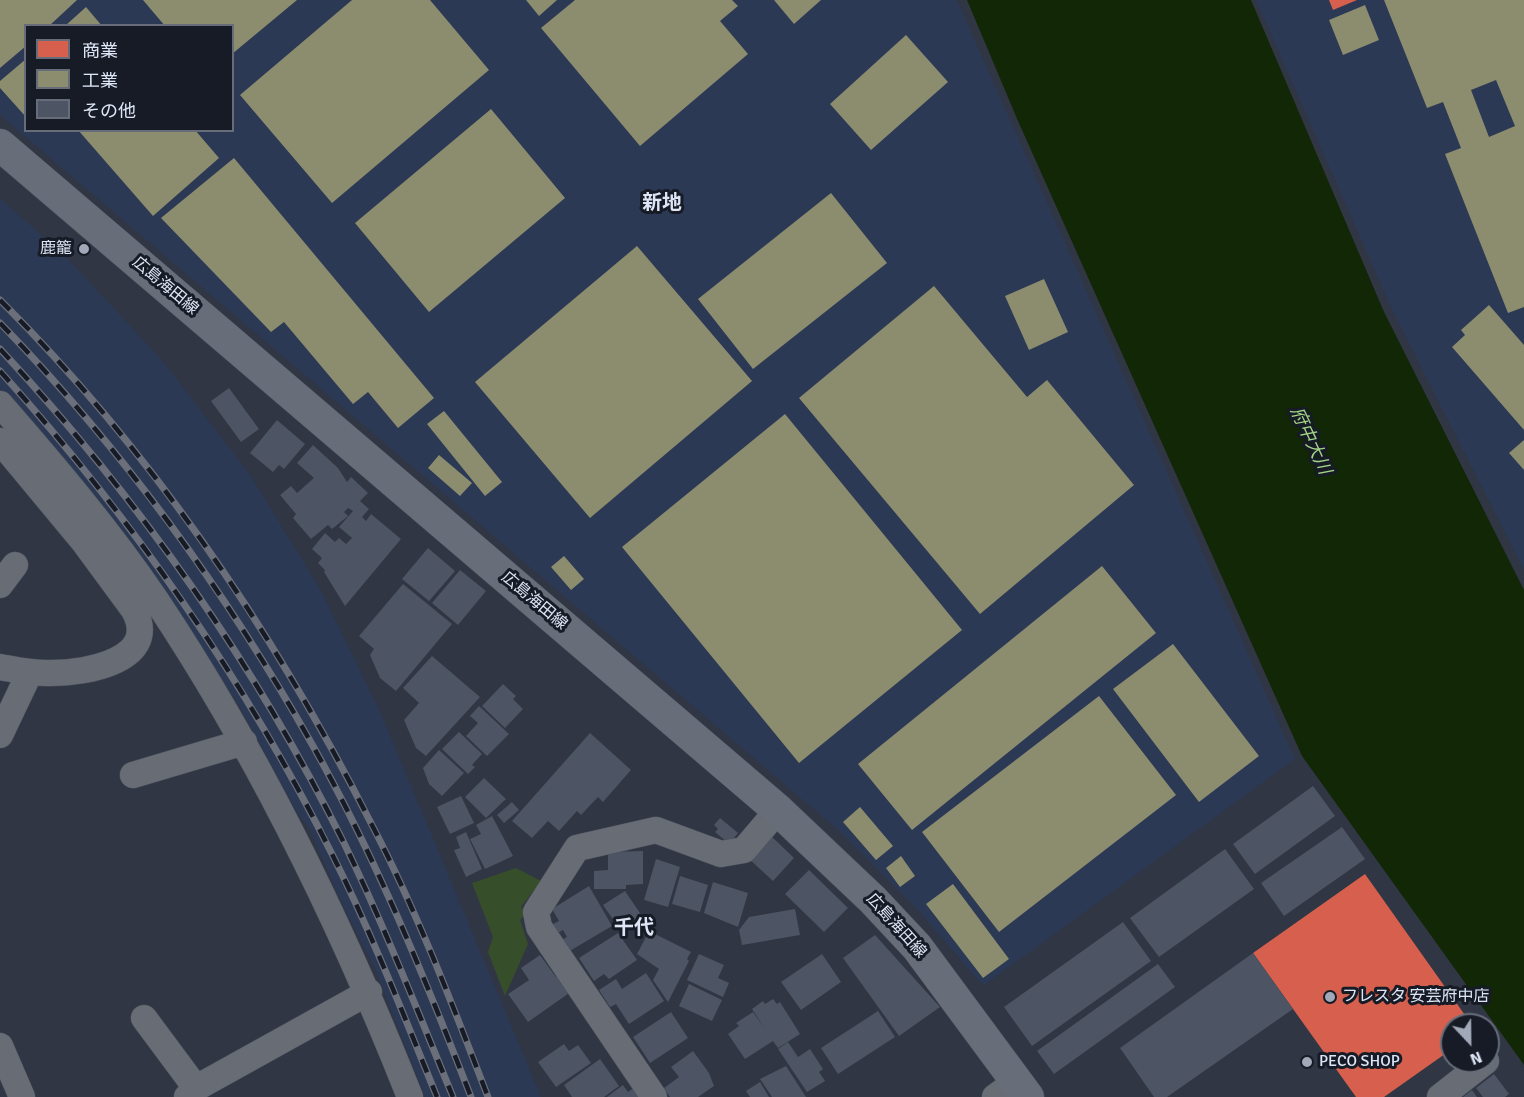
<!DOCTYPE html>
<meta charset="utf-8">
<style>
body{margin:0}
#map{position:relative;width:1524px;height:1097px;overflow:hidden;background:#303643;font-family:Signika,"Noto Sans JP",sans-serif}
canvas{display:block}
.legend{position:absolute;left:24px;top:24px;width:210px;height:108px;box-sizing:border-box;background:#161b26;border:2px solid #666c79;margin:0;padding:8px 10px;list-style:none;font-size:18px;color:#dee6f6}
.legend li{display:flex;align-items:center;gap:12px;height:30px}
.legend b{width:30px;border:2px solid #666c79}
.north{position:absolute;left:1440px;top:1013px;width:60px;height:60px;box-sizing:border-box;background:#161b26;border:2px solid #666c79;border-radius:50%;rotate:158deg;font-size:16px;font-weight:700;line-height:24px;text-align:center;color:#dee6f6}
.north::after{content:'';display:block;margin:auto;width:21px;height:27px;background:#a1a8b7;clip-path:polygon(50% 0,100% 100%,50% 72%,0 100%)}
</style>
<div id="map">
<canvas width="1524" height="1097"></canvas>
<ul class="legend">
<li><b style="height:16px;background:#d6604d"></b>商業</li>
<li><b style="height:16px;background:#8c8c6e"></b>工業</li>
<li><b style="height:16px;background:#4d5463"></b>その他</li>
</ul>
<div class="north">N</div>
</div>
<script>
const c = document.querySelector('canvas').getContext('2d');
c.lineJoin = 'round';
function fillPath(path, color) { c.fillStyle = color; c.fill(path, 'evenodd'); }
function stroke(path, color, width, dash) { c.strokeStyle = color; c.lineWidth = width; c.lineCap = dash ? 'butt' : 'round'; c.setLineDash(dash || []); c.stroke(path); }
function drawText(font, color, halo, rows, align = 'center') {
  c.font = font + ' Signika,"Noto Sans JP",sans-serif'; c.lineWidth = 6; c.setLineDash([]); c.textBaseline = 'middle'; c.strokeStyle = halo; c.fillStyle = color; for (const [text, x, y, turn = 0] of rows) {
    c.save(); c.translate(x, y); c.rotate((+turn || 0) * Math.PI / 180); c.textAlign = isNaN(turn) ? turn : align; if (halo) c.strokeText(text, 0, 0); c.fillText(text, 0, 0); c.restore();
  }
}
fillPath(new Path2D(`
 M0,0H957L1295,759L983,986L917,909L837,829L0,115ZM26,26H232V130H26Z
 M1256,0H1524V570L1392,310Z
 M0,198L68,259L161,359L249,473L320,589L378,707L541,1097H425L376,971L342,904L309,828L298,814L239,706L190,632L21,413L0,390Z`), '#2c3954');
fillPath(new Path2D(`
 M516,868L541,881L521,907L527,912L520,920L528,944L505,996L488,952L493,937L472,883Z`), '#374e2b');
fillPath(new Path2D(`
 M967,0H1251L1384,312L1524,590V1065L1302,756L1018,121Z`), '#112706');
fillPath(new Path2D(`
 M1329,0H1357L1333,10Z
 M1365,874L1472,1025H1452V1049L1384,1097H1356L1253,953Z`), '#d6604d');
fillPath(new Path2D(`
 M0,0H77L49,26H26V46L0,68Z
 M143,0H297L232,54V26H165Z
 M352,0H430L489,70L332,203L240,95Z
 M526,0H557L539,16Z
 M575,0H732L738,6L720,21L748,54L640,146L541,28Z
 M774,0H821L794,24Z
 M1384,0H1524V307L1508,313L1445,154L1461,148L1443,102L1427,108ZM1496,80L1515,126L1489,137L1471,90Z
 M1365,5L1379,40L1343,55L1329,20Z
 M86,7L102,26H65Z
 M906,35L948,82L871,150L830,104Z
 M26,59V117L0,88V81Z
 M491,109L565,198L429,312L355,223Z
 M78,130H195L219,158L153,216Z
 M234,158L434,398L398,428L368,392L353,404L284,322L271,332L161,218Z
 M831,193L887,263L753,369L698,299Z
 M637,246L752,381L590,518L475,382Z
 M1044,279L1068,332L1029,350L1005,296Z
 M934,286L1027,397L1047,380L1134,485L980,614L799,398Z
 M1489,305L1524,345V430L1452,347L1465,335L1461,330Z
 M444,411L502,482L485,496L427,424Z
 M785,414L962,630L799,763L622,547Z
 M1524,440V470L1509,453Z
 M439,455L472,483L460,496L428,468Z
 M564,556L584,579L571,590L551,567Z
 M1102,566L1156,633L912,830L858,764Z
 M1173,644L1259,756L1199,802L1113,689Z
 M1099,696L1176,795L999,932L922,832Z
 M860,807L893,846L876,860L843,822Z
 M901,856L915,876L900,887L886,868Z
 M953,884L1009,959L983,978L926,904Z`), '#8c8c6e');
fillPath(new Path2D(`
 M229,388L259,429L241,442L211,401Z
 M277,420L305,444L284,469L279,465L273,472L250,453Z
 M313,445L338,468L347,482L351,477L368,493L360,501L369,509L362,517L366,521L371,514L401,539L345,606L324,572L325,570L318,563L322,558L312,549L325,533L335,542L339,538L346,544L352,538L339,527L353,511L348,508L344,512L348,516L332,529L328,525L311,539L293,518L296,514L280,495L291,486L297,493L314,478L297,463Z
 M428,548L455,571L429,601L402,579Z
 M460,570L486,591L458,625L432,603Z
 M403,584L452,624L396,691L380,678L370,655L374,649L359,636Z
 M432,656L480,697L426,756L416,748L404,720L419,703L403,688Z
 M503,684L516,696L513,699L523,709L505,728L482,706Z
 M479,706L509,734L487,756L466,736L478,723L470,716Z
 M459,732L482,754L472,765L475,767L468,774L442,749Z
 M590,733L631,770L603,802L598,797L581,815L577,811L559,831L548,821L532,838L512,821Z
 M439,750L464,773L442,796L429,784L423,768Z
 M484,778L506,799L486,818L465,797Z
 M1313,786L1335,816L1255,874L1233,844Z
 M461,796L474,823L450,834L437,807Z
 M512,802L519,810L504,823L497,815Z
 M492,816L513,856L485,869L470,839L481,834L476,825Z
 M720,818L738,833L729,844L715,832L718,829L714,825Z
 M1342,827L1365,859L1284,916L1261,883Z
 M466,832L482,869L466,877L454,850L460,848L456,837Z
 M770,835L794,858L773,881L748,858Z
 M1225,849L1254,889L1159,957L1130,918Z
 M643,851V884L626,885V889H594V871L608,870V852Z
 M656,859L680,867L668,907L644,900Z
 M809,870L848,908L824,932L785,894Z
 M680,876L708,885L700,912L672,904Z
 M713,882L748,893L738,927L704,913Z
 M589,886L612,926L568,952L562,940L567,937L563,930L556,934L551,925L559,921L552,909Z
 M625,891L642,916L621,931L603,905Z
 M795,909L800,935L742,945L739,930L749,917Z
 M1123,922L1151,961L1032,1046L1004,1007Z
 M649,931L691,952L687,959L689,961L668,1002L653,980L659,969L637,954Z
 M618,933L637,960L609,979L604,974L594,981L579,958Z
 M875,935L940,1007L899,1036L843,958Z
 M1253,953L1293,1009L1167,1097H1154L1120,1048Z
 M699,954L724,965L718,978L729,983L723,997L687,980Z
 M822,954L841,982L801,1010L781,982Z
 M540,955L556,977L560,974L572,991L528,1022L508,994L529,980L521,968Z
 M1158,964L1175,987L1054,1074L1037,1051Z
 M646,973L664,1001L629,1024L616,1004L610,1007L599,990L616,979L622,989Z
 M689,984L722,1000L712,1021L679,1006Z
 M773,999L777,1004L780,1002L800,1034L778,1048L773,1041L745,1059L728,1034L739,1026L736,1023L753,1012L765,1029L752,1009L763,1001L765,1004Z
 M878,1011L895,1037L838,1074L821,1048Z
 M671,1012L688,1038L650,1063L633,1037Z
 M788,1042L798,1057L810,1049L823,1069L819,1072L825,1081L807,1092L778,1049Z
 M564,1044L569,1051L578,1045L591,1063L556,1087L538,1062Z
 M693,1051L709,1073L714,1086L698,1097H670L664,1088L679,1077L671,1067Z
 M600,1059L619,1086L604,1097H572L564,1085Z
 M786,1066L806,1097H772L760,1079Z
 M1494,1074L1509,1094L1505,1097H1483L1476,1088Z
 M760,1082L769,1097H750L746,1091Z
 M639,1084L648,1097H607L623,1085L628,1092Z
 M1472,1090L1477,1097H1463Z`), '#4d5463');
const minor = new Path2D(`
 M0,404C55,467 109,531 156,600C260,756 341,923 410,1097
 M0,441L84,542L134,610C161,660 87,673 51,673C34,674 17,670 0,667
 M0,585L15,565
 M0,735L30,672
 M133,775L244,742
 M144,1018L196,1088
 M0,1046L22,1097
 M187,1097L196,1088L369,992
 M654,1097L539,927L536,912L577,848L656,830L721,854L744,850L778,810
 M995,1097L1017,1081
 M1440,1097L1486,1061`);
const major = new Path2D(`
 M0,145L778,810L873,900L917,947L1028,1097`);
stroke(minor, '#4e535e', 27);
stroke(major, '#4e535e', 33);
stroke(minor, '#676c75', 26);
stroke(major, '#676d79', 32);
const rail = new Path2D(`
 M0,300C152,452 276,635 373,827C418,914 453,1006 488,1097
 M0,323C122,449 227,593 313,746C376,858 425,978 471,1097
 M0,349C137,497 254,662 344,843C384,925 418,1012 453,1097
 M0,371C132,518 244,678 333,856C372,934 404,1016 437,1097`);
stroke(rail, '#6b6f79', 7);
stroke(rail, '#161b26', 4.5, [14]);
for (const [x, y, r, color] of [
 [84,249,6,"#a1a8b7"],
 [1330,997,6,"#a1a8b7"],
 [1307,1062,6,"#a1a8b7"]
]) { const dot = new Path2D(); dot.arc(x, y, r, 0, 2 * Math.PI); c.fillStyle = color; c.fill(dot); stroke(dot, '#161b26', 2); }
drawText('16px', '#dee6f6', '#161b26', [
 ["鹿籠",72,249,"right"],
 ["フレスタ 安芸府中店",1342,997],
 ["PECO SHOP",1319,1062]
], 'left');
drawText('16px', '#dee6f6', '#161b26', [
 ["広島海田線",165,286,40],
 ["広島海田線",534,601,40],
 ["広島海田線",896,926,48]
]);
drawText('italic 18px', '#a3d485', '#161b26', [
 ["府中大川",1310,441,65]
]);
drawText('bold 20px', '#dee6f6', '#161b26', [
 ["新地",662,204],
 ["千代",634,929]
]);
</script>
